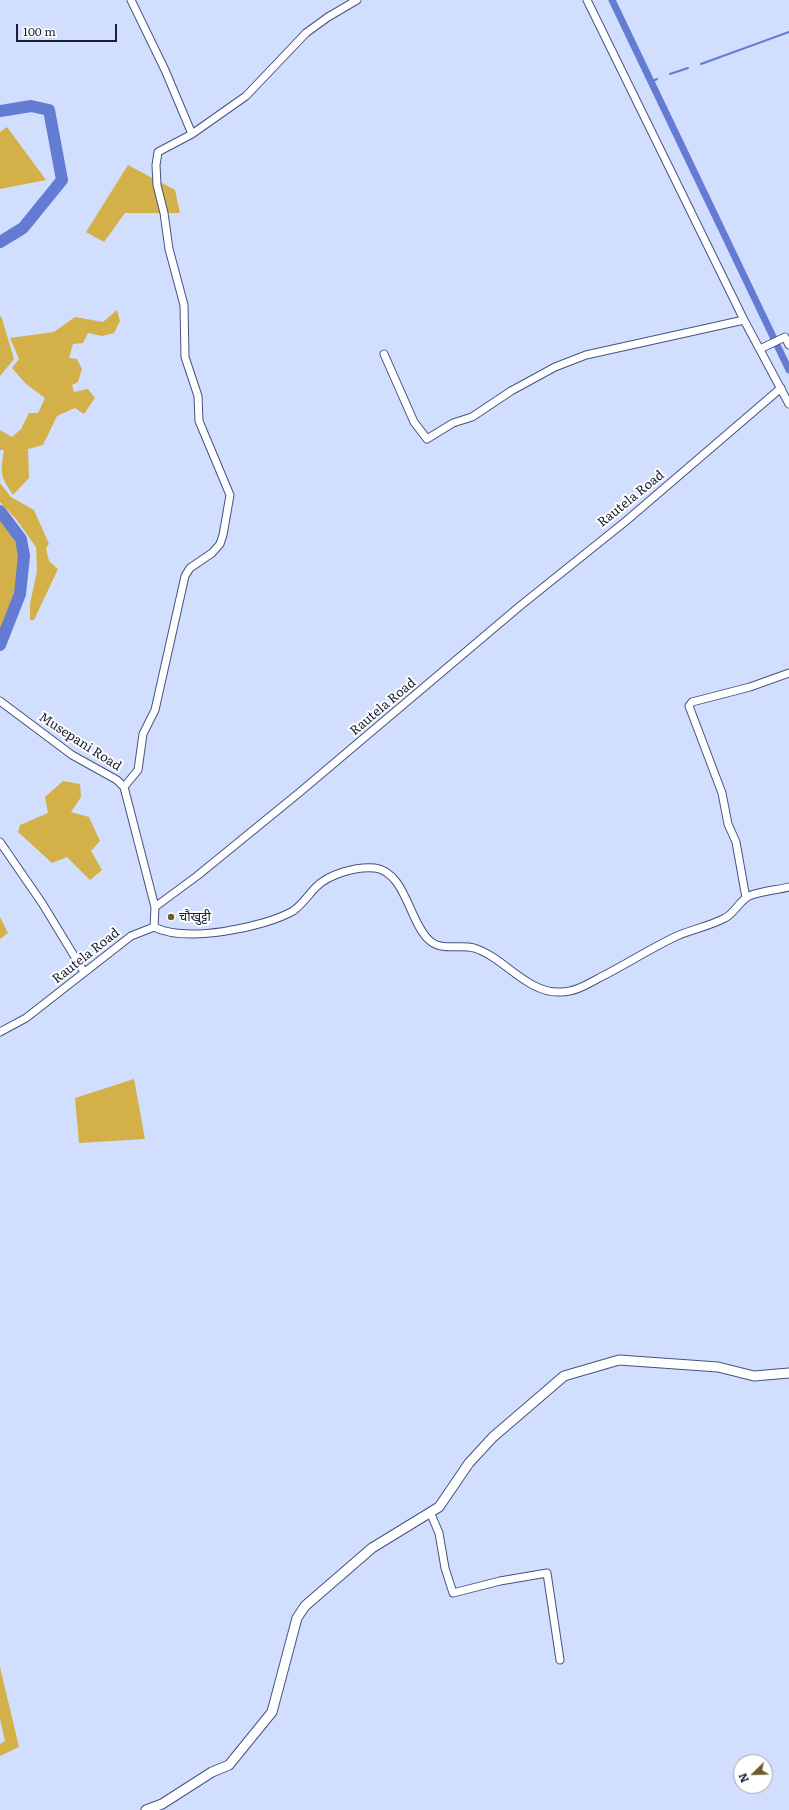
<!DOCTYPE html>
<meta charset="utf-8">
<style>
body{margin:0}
#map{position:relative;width:789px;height:1810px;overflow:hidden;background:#d2defe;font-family:Literata,serif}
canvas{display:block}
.north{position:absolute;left:733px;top:1754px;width:40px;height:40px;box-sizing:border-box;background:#fff;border:1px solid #a3a6ae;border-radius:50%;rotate:247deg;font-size:11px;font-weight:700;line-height:16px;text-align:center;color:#1a2034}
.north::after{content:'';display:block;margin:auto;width:14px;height:18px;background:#6d5c2a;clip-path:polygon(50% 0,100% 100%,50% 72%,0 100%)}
.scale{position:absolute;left:16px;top:24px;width:101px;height:18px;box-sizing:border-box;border:2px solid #1a2034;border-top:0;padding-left:5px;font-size:12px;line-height:14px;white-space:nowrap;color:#1a2034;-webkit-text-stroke:3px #fff;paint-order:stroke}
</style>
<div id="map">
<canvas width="789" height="1810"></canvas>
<div class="north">N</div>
<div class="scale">100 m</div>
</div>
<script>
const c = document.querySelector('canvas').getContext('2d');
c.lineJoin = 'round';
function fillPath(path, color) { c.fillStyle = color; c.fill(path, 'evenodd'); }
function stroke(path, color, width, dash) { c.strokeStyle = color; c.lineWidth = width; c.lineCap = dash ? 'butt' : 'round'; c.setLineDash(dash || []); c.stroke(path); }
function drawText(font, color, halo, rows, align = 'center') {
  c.font = font + ' Literata,"Noto Sans Devanagari",serif'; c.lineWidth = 4; c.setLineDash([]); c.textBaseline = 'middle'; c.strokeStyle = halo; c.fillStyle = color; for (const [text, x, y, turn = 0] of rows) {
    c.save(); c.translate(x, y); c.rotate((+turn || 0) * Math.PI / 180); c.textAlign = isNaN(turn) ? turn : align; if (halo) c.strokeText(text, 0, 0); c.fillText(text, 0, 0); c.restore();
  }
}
fillPath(new Path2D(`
 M7,127L46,180L0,189V132Z
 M128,165L175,190L180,213H125L104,242L86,232Z
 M117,310L120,321L114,333L102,336L88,333L83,343L73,344L69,358L77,359L82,369L78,382L72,385L74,392L88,389L95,398L84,414L75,408L57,416L43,445L28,449L29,478L13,495C0,475 0,475 4,450H0V430L12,437L21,429L29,413H38L45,398L26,384L12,368L19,359L10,338L54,332L75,317L103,322Z
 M1,315L14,359L0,376V319Z
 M0,483L11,497L34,510L49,544L46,548L49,561L58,569L34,620H30V604L37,571L36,547L16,519L0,502Z
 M0,521C5,527 11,534 15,541C26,565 10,610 0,632Z
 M63,781L80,784L81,797L71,812L89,817L100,841L91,851L102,870L90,880L67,857L52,863L18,832L20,825L48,813L45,797Z
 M0,917L8,933L0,939Z
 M134,1079L145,1139L79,1143L75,1098Z
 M0,1667L19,1747L0,1756V1744L5,1741L0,1719Z`), '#d3b048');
stroke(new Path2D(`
 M701,64L789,32
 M670,74L688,68
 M651,82L657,79`), '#637bd2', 2);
stroke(new Path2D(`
 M612,0L789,370`), '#637bd2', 7);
stroke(new Path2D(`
 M0,111L31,106L49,110L62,180L23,228L0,242
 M0,511L21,539L24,556L20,594L0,645`), '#637bd2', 12);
const minor = new Path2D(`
 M131,0L165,70L192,134L246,96L306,33L328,17L357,0
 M587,0L744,320L789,404
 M760,349L785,337L789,345
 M384,354L414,422L427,439L453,423L472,417L511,391L555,367L586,355L744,320
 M0,701L72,755L117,780L124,787L155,907L154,927
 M124,787L138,770L143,734L155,710L185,576L190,568L212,553L220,544L223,535L230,495L199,421L198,396L185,357L184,305L169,249L164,213L157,185L156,165L158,152L192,134
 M0,842L42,903L84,972
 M746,898L736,842L728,824L722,793L689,706L692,702L750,687L789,673
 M155,907L197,876L300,792L520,606L626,521L781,388
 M154,927C186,943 263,928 293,911C302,905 309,894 316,887C329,874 357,866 375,868C405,872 409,920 428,939C440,952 459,944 474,948C504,957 527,994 561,992C575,992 588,984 599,978C625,965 651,948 677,936C693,929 710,926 725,918C735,913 739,901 749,896C761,891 777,890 789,887
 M0,1032L26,1018L131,936L154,927
 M430,1512L439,1533L445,1568L453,1593L500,1581L547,1573L560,1660`);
const tertiary = new Path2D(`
 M146,1810L162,1804L212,1772L229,1765L272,1712L297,1618L305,1606L372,1548L439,1507L469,1463L493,1437L564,1376L619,1360L718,1367L754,1376L789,1373`);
stroke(minor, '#455381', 9);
stroke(tertiary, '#455381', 11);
stroke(minor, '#fff', 7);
stroke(tertiary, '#fff', 9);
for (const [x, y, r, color] of [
 [171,917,4,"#6d5c2a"]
]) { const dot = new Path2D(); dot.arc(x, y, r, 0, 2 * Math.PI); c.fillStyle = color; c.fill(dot); stroke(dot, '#fff', 1.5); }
drawText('13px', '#1a2034', '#fff', [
 ["Rautela Road",631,499,-39],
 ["Rautela Road",383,707,-40],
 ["Musepani Road",80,742,33],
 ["Rautela Road",86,956,-38]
]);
drawText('13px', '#1a2034', '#fff', [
 ["चौखुट्टी",179,917]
], 'left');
</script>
